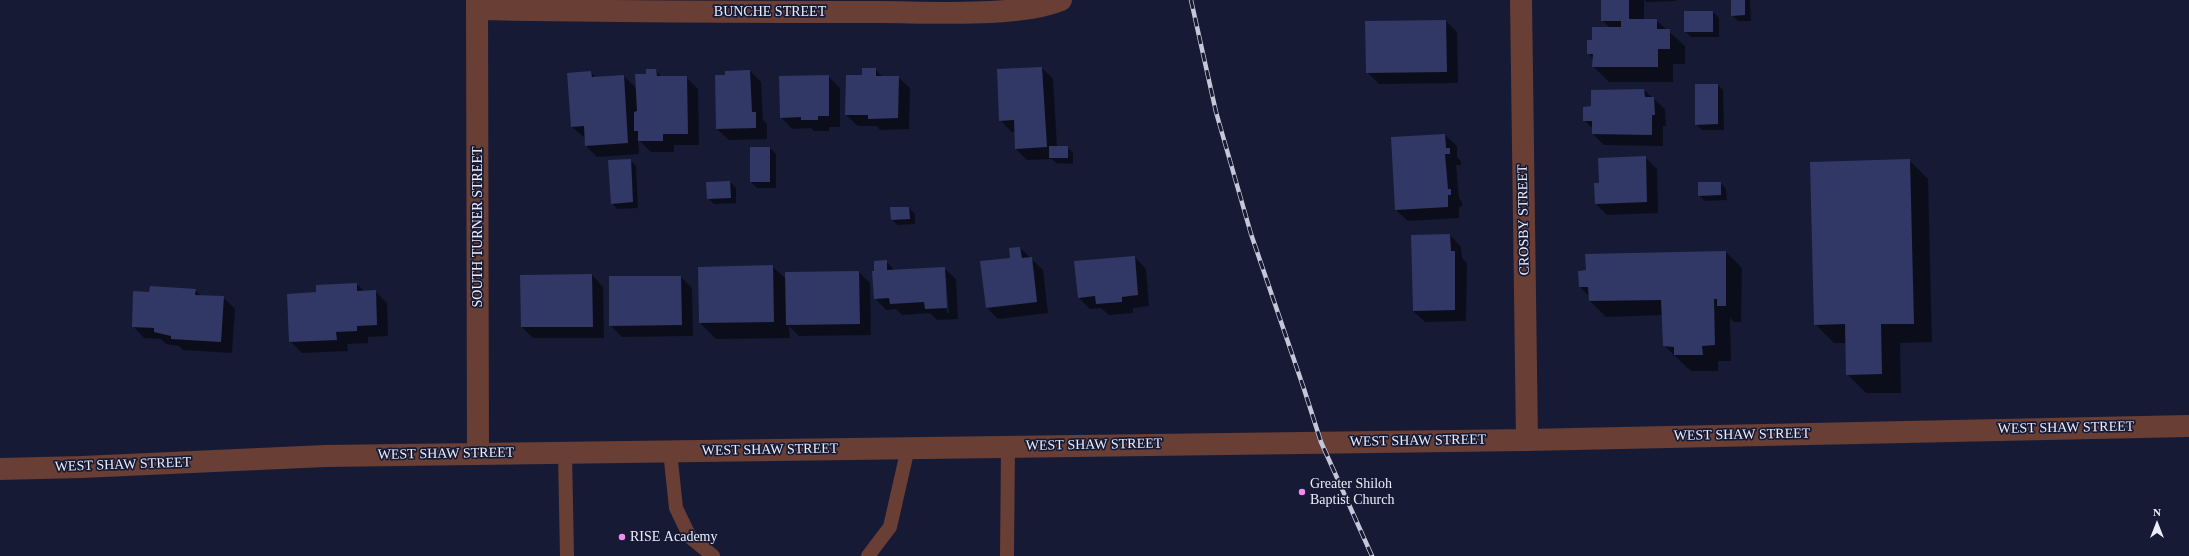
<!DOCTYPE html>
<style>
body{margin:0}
#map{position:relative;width:2189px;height:556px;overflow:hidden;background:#161a34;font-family:"Times New Roman",serif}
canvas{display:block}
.north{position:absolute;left:2137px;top:504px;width:40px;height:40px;-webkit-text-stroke:3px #161a34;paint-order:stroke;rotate:0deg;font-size:11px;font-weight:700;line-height:16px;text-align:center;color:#eaeefc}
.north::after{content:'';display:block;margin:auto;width:14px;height:18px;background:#eaeefc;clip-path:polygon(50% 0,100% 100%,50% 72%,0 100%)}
</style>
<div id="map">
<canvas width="2189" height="556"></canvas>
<div class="north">N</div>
</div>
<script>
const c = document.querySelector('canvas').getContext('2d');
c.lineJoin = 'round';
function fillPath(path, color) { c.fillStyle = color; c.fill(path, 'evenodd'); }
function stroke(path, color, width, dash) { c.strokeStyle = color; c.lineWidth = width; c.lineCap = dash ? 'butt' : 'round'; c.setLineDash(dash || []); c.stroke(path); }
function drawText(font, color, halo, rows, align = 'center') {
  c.font = font + ' "Times New Roman",serif'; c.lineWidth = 3.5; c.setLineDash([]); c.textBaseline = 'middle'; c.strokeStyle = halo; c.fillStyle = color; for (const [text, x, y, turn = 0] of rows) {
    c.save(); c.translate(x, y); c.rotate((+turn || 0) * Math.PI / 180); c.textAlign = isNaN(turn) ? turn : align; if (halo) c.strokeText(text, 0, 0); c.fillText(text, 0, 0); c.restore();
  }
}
fillPath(new Path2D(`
 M1602,0H1644V20H1656L1685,46V64H1673V82H1609L1593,66V59L1588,53L1593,41L1610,28L1602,20Z
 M1645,0H1676V1L1646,2Z
 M1732,0H1750L1751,21H1738L1732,15Z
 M1713,12L1719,18V37H1691L1685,31Z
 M1446,21L1457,32L1458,83L1379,84L1367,72Z
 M1042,68L1053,79L1057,147H1067L1073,153V164L1056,163L1052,159L1027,160L1016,149L1015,132H1012L1000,120Z
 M875,69L883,77H898L910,88L909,129L880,130L877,126H858L846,115Z
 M655,70L662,77H686L698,89L699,145H674V152H651L638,139L639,154L597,157L586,146L585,138L572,127L591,72L596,78L624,76L637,89L647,75Z
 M750,71L761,82L763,120L767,124V139L729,140L717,129L726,76Z
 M828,76L840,88V127H829V131H814L811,128L792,129L781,117Z
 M1718,85L1723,90L1724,130H1702L1696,125Z
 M1644,90L1665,109L1666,126H1663V146L1604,145L1593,134V129L1584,120L1592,107Z
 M1445,135L1457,146V157L1461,161V165H1456L1459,198L1462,202V206L1459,207V218L1408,221L1396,210L1392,138Z
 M770,148L776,154V188H757L751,182Z
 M1645,157L1657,169L1658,213L1607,215L1596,204L1600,184Z
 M630,160L636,166L638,208L617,209L612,203Z
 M1909,160L1928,179L1932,342L1900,343L1901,393H1866L1847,374L1846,343H1834L1815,324Z
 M730,182L736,188V203L714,204L708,198Z
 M1721,183L1726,189L1727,200L1705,201L1699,196Z
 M909,208L915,214V224L898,225L892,220Z
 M1450,235L1461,247L1462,258L1467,263L1466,321L1425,322L1413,311Z
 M1020,248L1043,270L1048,313L998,319L986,307L1011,259Z
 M1726,252L1742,268L1741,322H1734L1730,318L1731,361H1718V371H1691L1680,361L1664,345L1663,315L1606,317L1590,301V297L1580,287L1579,272Z
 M1135,257L1146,269L1149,306L1133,308V313L1109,315L1101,308L1090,309L1078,297Z
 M886,261L895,271L944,268L956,279L958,319L937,320L930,313L902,315L896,309L886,310L875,298ZM944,278H946L949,313H947Z
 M772,266L787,280L859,272L870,283L871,335L799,336L789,326L790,338L716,339L700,323Z
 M592,275L603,287L604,338H533L522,327Z
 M681,277L692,288L693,336L622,337L610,325Z
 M357,284L364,291H375L387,303L388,336L368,337V343L347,344L348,351L302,353L290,341L317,293Z
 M195,290L201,296L223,297L235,309L232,353L183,350L179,346L166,344L161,339L144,338L133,326Z`), '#0007');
fillPath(new Path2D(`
 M1601,0H1629V19H1657V29H1670V49H1658V67H1592L1593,54H1587V40H1592V27H1621V21H1601Z
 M1731,0H1745V15L1731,16Z
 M1684,11H1713V32H1684Z
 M1446,20L1447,72L1366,73L1365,21Z
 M1042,67L1047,147L1015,149L1014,120L999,121L997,69Z
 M862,68H876V76H899L898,118L868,119V115H845L846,75H862Z
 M646,69H656L657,76H687L688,134H663V141H638V131H634V112L637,111L635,74H646Z
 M750,70L752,112H756V128L716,129L715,75H725V71Z
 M591,71L592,77L624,75L628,143L585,146L584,126L571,127L567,73Z
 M829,75V116H818V120H801V117L780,118L779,76Z
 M1695,84H1718V124L1695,125Z
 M1644,89L1645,97H1654L1655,115H1652V135L1592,134V121H1583V107L1591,106V90Z
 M1445,134L1446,148H1450V154H1445L1448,189H1451V195H1448V207L1395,210L1391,137Z
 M1049,146H1068V158H1049Z
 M750,147H770V182H750Z
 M1646,156L1647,202L1595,204L1594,183H1599L1598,158Z
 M631,159L633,202L611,204L608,160Z
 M1910,159L1914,324H1881L1882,374L1846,375L1845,324L1814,325L1810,162Z
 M730,181L731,198L707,199L706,182Z
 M1698,182H1721V195L1698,196Z
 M890,207H909L910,219L891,220Z
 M1450,234L1451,251H1455V310L1413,311L1411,235Z
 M1020,247L1022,258L1032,257L1037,302L986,308L980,261L1010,258L1009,248Z
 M1726,251V306H1717V299H1714L1715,345L1702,346L1703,355H1674V347L1663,346L1661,300L1589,301L1588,287H1579L1578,271L1586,270L1585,254Z
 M1135,256L1138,295L1122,297V302L1096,304L1095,296L1078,298L1074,261Z
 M887,260V270L945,267L947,308L925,309L924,302L890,304L889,298L874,299L872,271H874V261Z
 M773,265L774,322L699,323L698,267Z
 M859,271L860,324L786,325L785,272Z
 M592,274L593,327H521L520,275Z
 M609,276H681L682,325L609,326Z
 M357,283V291L376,290L377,325L357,326V331L336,332L337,340L289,342L287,294L316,292V285Z
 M150,286L196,289L195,295L224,296L221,342L171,339V336L154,332V328L132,327L133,291L149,292Z`), '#313865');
stroke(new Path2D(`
 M670,451L676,508L690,537L713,556
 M565,453L567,556
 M868,556L890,527L908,448
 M1007,556L1008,446`), '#683e35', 14);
stroke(new Path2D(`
 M477,0L478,454
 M1521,0L1527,440
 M477,9C611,12 745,12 879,12C929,12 1016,18 1061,0
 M0,469L82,467L325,456L1527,440L2189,426`), '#683e35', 22);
const rail = new Path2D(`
 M1191,0L1216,112L1251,234L1304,389L1321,442L1372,556`);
stroke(rail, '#c3c7d7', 4.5);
stroke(rail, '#161a34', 3, [9]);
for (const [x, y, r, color] of [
 [1302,492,4,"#f28af2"],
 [622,537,4,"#f28af2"]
]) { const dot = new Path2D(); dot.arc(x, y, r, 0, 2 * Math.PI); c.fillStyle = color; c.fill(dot); stroke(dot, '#161a34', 1.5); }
drawText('14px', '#eaeefc', '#161a34', [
 ["BUNCHE STREET",770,12],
 ["CROSBY STREET",1524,220,-91],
 ["SOUTH TURNER STREET",478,227,-90],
 ["WEST SHAW STREET",2066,428,-1],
 ["WEST SHAW STREET",1742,435,-1],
 ["WEST SHAW STREET",1418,441,-1],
 ["WEST SHAW STREET",1094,445,-1],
 ["WEST SHAW STREET",770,450,-1],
 ["WEST SHAW STREET",446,454,-1],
 ["WEST SHAW STREET",123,465,-2]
]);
drawText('14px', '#eaeefc', '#161a34', [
 ["Greater Shiloh",1310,484],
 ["Baptist Church",1310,500],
 ["RISE Academy",630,537]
], 'left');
</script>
